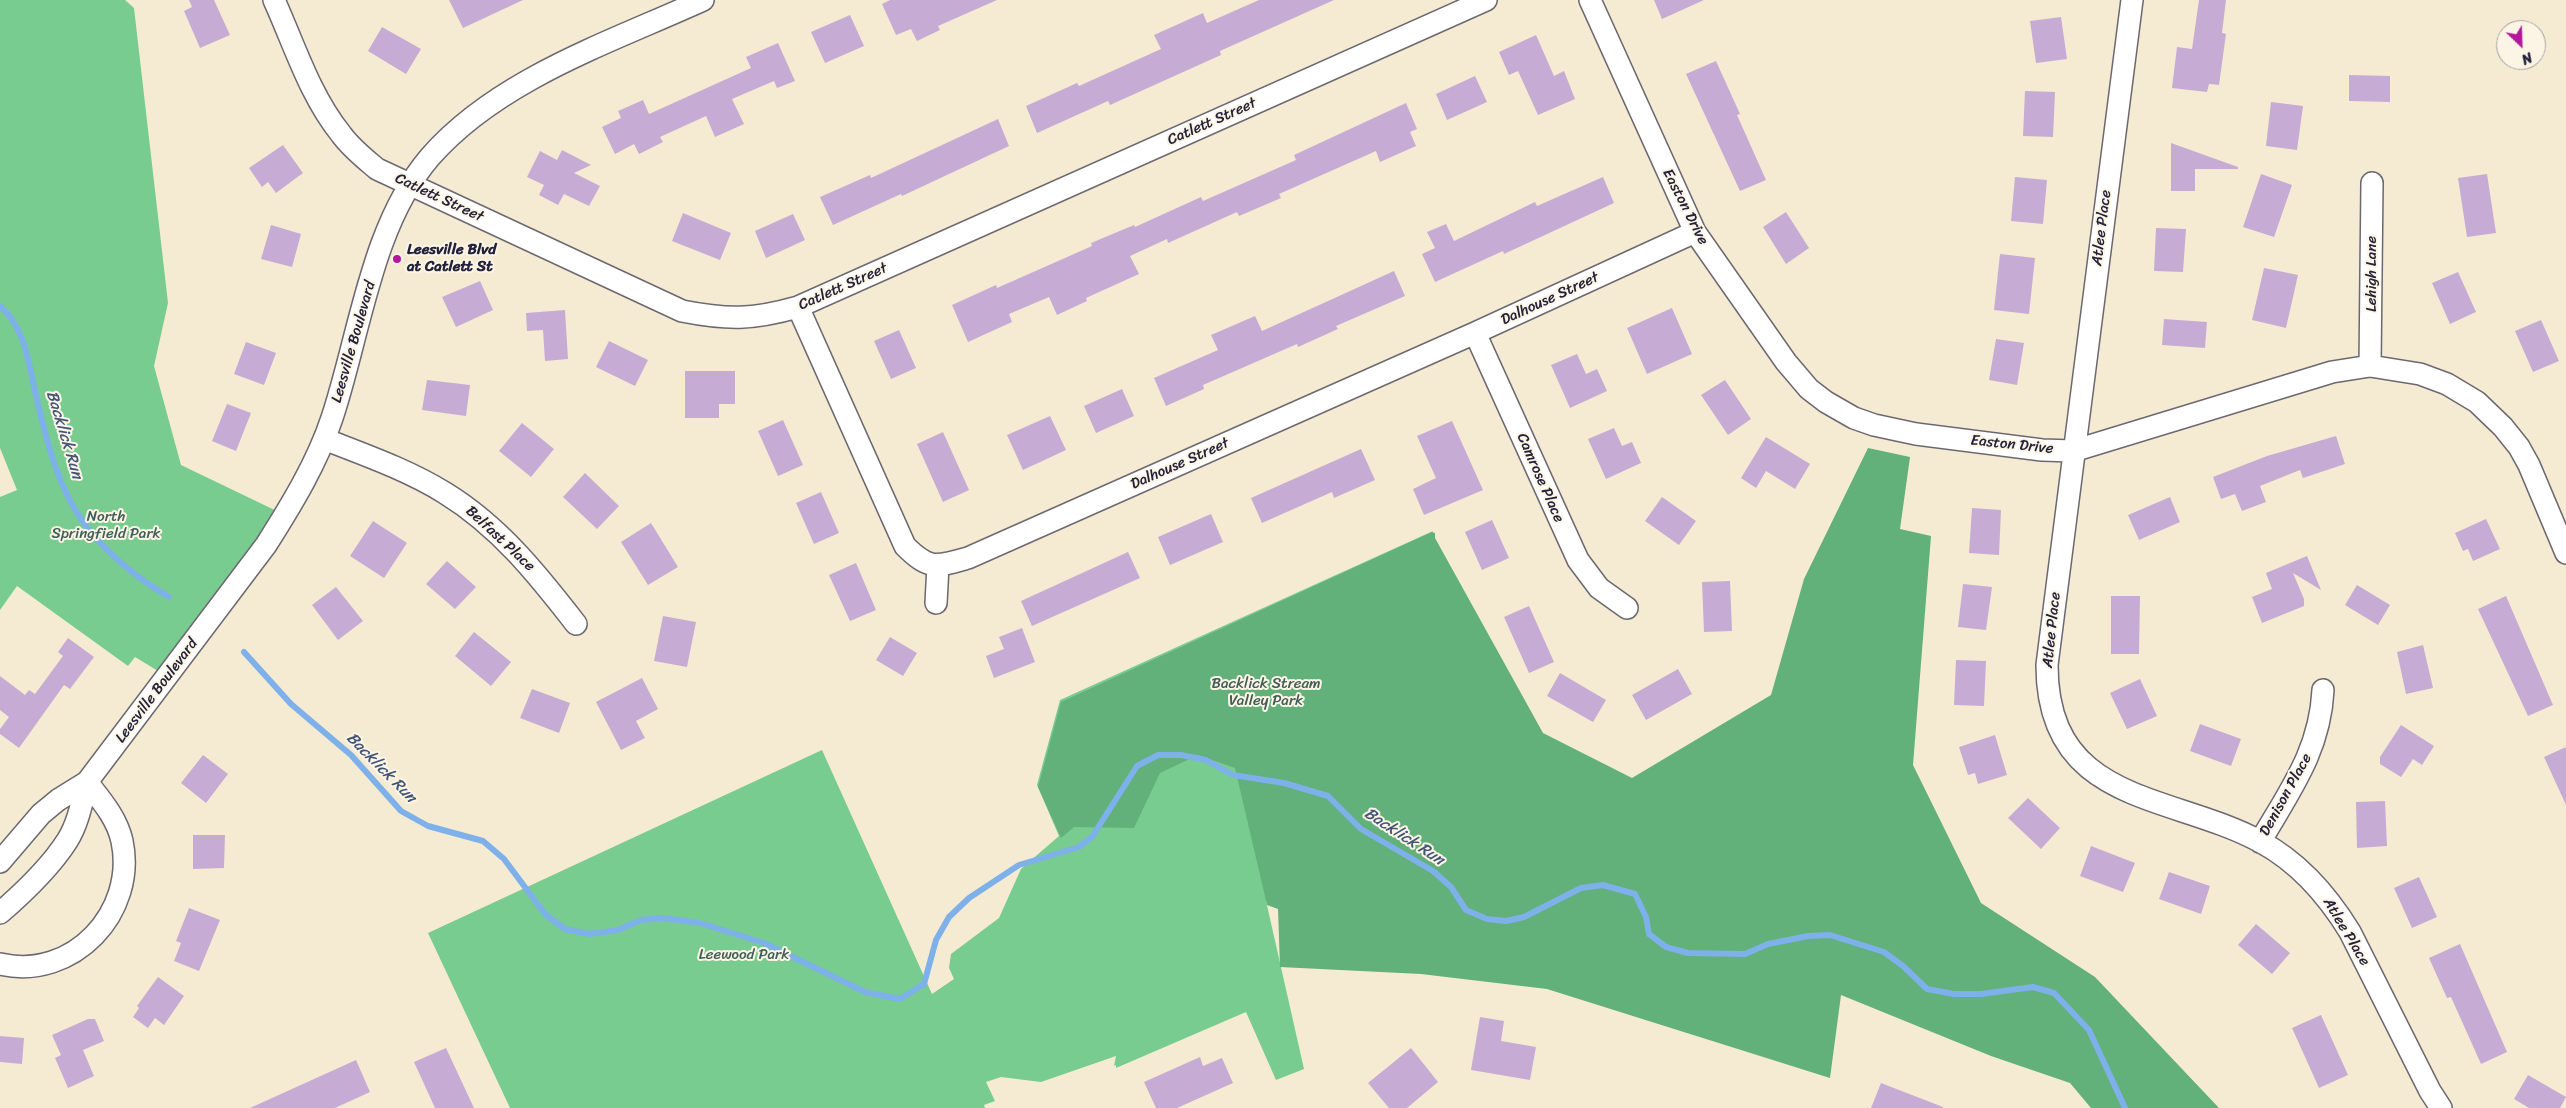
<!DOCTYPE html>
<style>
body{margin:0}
#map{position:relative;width:2566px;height:1108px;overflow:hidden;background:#f5ebd3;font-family:Sriracha,sans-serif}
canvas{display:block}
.north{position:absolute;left:2496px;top:20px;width:50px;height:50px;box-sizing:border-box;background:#fcf5e5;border:1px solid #a5a1a1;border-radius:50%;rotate:156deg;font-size:14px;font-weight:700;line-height:20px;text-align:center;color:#22223b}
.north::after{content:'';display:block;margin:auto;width:18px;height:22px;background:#b5179e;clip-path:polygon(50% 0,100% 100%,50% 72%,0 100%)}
</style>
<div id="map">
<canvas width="2566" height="1108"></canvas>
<div class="north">N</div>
</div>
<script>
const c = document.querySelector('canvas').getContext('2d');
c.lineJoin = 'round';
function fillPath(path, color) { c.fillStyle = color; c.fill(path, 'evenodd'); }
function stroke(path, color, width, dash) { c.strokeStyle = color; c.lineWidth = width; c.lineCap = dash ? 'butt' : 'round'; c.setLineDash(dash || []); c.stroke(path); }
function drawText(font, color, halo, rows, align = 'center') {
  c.font = font + ' Sriracha,sans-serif'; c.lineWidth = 4; c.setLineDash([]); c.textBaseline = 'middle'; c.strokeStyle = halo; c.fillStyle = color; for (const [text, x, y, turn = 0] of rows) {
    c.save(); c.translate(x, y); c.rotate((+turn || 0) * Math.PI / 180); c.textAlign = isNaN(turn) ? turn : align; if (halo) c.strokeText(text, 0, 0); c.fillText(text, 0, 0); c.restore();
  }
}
fillPath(new Path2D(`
 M0,0H125L134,8L168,303L154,366L181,465L285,515L168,677L135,657L128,666L17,586L0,610V497L17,490L0,448Z
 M1433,531L1328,743L1266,901L1304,1069L1276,1080L1246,1012L1116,1068V1065L1114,1066L1116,1056L1041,1082L1001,1077L986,1082L995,1101L984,1105L985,1108H510L428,933L822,750L932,994L954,979L949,968L951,954L999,918L1021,869L1059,836L1037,785L1060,700Z`), '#78cc8f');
fillPath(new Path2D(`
 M1868,448L1910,457L1900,529L1931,536L1913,765L1981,903L2095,977L2219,1108H2091L2070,1083L1991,1056L1841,995L1830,1078L1547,989L1421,974L1280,967L1278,909L1267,905L1235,768L1198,755L1160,773L1134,828L1074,827L1061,838L1038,787L1061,702L1432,532L1435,533V538L1543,733L1632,778L1771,695L1804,579Z`), '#62b07a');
stroke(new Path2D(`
 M0,306C28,330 29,371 38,404C47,443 59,489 83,522C105,552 137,578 169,597
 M244,652L291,704L351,755L401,811L428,826L483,841L504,859L545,914L565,929L590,934L618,930L641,920L663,918L700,923L764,943L865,992L900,999L924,984L936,940L949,917L969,898L1019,865L1079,847L1092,837L1137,766L1158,755H1181L1206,760L1233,775L1284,783L1328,796L1361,829L1433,871L1451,887L1466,910L1487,919L1506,921L1524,917L1581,888L1603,885L1635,894L1646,917L1649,934L1666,947L1688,953L1745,954L1768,944L1808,936L1830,935L1884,952L1903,966L1927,989L1954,994H1981L2033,987L2054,993L2089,1030L2125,1108`), '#7eb0ea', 6);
fillPath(new Path2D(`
 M189,0H214L230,35L200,48L184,11L192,7Z
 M449,0H523L463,28Z
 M890,0H997L938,26L940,30L917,41L911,29L896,35L882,4Z
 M1259,0H1334L1220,51L1221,55L1110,105L1108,101L1037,133L1026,106L1077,83L1079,86L1161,49L1154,35L1203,13L1207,23Z
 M1654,0H1704L1662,19Z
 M2199,0H2226L2222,33L2226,34L2219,85L2209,84L2207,92L2172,88L2177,47L2192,49Z
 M850,15L864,46L825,63L811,32Z
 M2061,17L2067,59L2036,63L2030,21Z
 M382,27L421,49L406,74L368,51Z
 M1536,35L1554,76L1564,71L1575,99L1538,115L1518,71L1509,75L1499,52Z
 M778,43L795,81L777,88L774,81L732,99L744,124L715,137L706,116L660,137L663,142L639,154L634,144L615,154L602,127L621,118L618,111L643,100L649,114L751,68L746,57Z
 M1716,61L1740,114L1737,115L1766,180L1740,191L1686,74Z
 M2349,75L2390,76V102L2349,101Z
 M1475,76L1487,102L1447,120L1436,94Z
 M2025,91L2055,92L2053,137L2023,136Z
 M2271,102L2303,106L2297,150L2266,146Z
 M1406,103L1417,129L1410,132L1416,146L1380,162L1376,151L1279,194L1281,198L1239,216L1237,212L1168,243L1167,239L1130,256L1139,274L1086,298L1087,301L1057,315L1049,297L1009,314L1012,322L968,342L952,305L996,285L997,288L1092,246L1091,243L1134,225L1135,227L1201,197L1203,201L1296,160L1294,155Z
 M998,119L1009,146L902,196L901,194L833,225L820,197L870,175L871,178Z
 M2171,143L2238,167V169H2195V191H2171Z
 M283,145L303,173L276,193L268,182L262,187L249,168Z
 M562,150L591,165L574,173L600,186L589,206L564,194L558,205L539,195L544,185L527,177L540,151L557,160Z
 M2261,174L2292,185L2274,237L2243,227Z
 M2487,174L2496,233L2467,237L2458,178Z
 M1603,177L1614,203L1504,254L1503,251L1435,282L1422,254L1435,248L1427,232L1446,224L1454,241L1535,202L1537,206Z
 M2015,177L2047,180L2043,224L2011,221Z
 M1786,212L1809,248L1786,264L1763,227Z
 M683,213L731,233L720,260L672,241Z
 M793,214L805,240L766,258L755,231Z
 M271,225L301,234L292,267L261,259Z
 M2156,228L2186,229L2183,272L2154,271Z
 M2000,254L2035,258L2029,314L1994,310Z
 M2264,268L2298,275L2286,328L2252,320Z
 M1394,271L1405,296L1336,326L1338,329L1298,347L1297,344L1203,385L1204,389L1166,406L1154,378L1218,350L1211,335L1255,316L1262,331Z
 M2458,272L2476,312L2450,324L2432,283Z
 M480,281L493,310L456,327L442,297Z
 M1672,308L1692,354L1647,374L1627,328Z
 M565,310L568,359L545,361L543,330L527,331L526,313Z
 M2164,319L2207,322L2205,348L2162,345Z
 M2541,320L2559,361L2533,372L2515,331Z
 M899,330L916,368L891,379L874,341Z
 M1996,339L2024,343L2017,385L1989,380Z
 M609,341L648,360L635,386L596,367Z
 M246,342L276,353L264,385L234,374Z
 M1577,354L1586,374L1597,369L1607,391L1570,408L1551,365Z
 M685,371H735V404H719V418H685Z
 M427,380L470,385L466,416L422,410Z
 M1725,380L1751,419L1728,435L1701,395Z
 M1122,389L1134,416L1096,433L1084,406Z
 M227,404L251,413L236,451L212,441Z
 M1050,416L1066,450L1023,470L1007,435Z
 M783,420L803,465L778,476L758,431Z
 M1452,421L1483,490L1424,515L1413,489L1436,478L1417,436Z
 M522,423L554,449L531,477L499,451Z
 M1614,428L1622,446L1632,442L1641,463L1606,479L1588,439Z
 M943,432L969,490L943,502L917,444Z
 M2336,436L2345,464L2303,478L2300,470L2260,486L2266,502L2242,511L2235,494L2221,499L2213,477L2267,456Z
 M1766,437L1810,464L1795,489L1766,471L1756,488L1741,478Z
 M1361,449L1375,480L1334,498L1332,492L1262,523L1251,498Z
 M585,473L619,506L597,529L563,497Z
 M821,492L839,533L814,544L796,503Z
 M1662,497L1696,521L1679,545L1645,521Z
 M2170,497L2180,522L2139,540L2128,515Z
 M1972,508L2001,510L1999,555L1969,553Z
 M1211,514L1223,542L1170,565L1158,537Z
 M2486,519L2500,549L2473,561L2468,549L2463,551L2455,533Z
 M1492,520L1509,558L1482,570L1465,532Z
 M373,521L407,543L384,578L350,556Z
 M651,523L678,567L648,585L621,542Z
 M1128,552L1140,578L1032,626L1021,601Z
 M2307,556L2321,590L2293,573L2304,599V606L2262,623L2252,597L2272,589L2266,573Z
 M447,561L476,587L455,609L426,584Z
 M856,563L876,610L850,621L829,575Z
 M1730,581L1732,631L1704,632L1702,582Z
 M1963,584L1992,587L1986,630L1958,627Z
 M2357,585L2390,605L2378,625L2345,605Z
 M336,587L363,621L338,640L312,605Z
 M2111,596H2140L2139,654H2111Z
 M2506,596L2553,705L2528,716L2478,609Z
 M1529,606L1554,662L1529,673L1504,617Z
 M663,616L696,622L687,667L654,661Z
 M1022,628L1035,662L994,678L986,656L1004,649L999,637Z
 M474,632L511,662L491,686L455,656Z
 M890,637L917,653L903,676L876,660Z
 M68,638L94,657L70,689L64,685L19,748L0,734V729L9,717L0,710V676L25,695L29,690L35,694L63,656L58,652Z
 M2423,645L2433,688L2406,694L2397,652Z
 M1956,660L1986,661L1984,706L1954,705Z
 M1678,669L1692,694L1646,720L1632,695Z
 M1560,673L1606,700L1593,722L1547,696Z
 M642,678L658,709L636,721L645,738L621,750L596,702Z
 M2140,679L2157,716L2127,729L2110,693Z
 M532,689L570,703L559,733L520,718Z
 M2200,724L2241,739L2231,766L2190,751Z
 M2401,725L2434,746L2422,765L2413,759L2401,777L2380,764V757Z
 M1995,735L2007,775L1978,784L1975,773L1968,775L1959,747Z
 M2566,747V805L2544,757Z
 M203,755L228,774L206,803L181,783Z
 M2028,798L2060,828L2041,849L2008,818Z
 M2385,801L2387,846L2357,848L2356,802Z
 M193,835H225L224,868L193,869Z
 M2091,846L2135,863L2123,892L2080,876Z
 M2169,872L2210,886L2201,914L2159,899Z
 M2419,877L2437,917L2412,928L2394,888Z
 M189,908L220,920L199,971L174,961L181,943L176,941Z
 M2256,924L2290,953L2272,974L2238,945Z
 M2460,944L2507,1052L2481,1064L2451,997L2447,998L2429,958Z
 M158,977L184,996L164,1025L155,1018L148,1028L133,1017L139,1008L137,1006Z
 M2321,1015L2348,1075L2319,1088L2292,1028Z
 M1480,1017L1504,1021L1501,1041L1536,1047L1530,1080L1471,1070Z
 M88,1019H95L104,1041L83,1050L94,1076L68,1088L55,1058L61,1055L52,1035Z
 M0,1036L24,1038L22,1064L0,1062Z
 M446,1048L474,1108H435L414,1062Z
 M1411,1048L1438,1082L1407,1108H1389L1368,1083Z
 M1200,1057L1203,1066L1222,1058L1233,1083L1177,1108H1156L1144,1082Z
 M356,1060L370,1092L335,1108H250Z
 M2528,1075L2566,1097L2560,1108H2529L2514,1099Z
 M1881,1083L1943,1107V1108H1871Z`), '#c6acd4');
const minor = new Path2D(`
 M274,0C294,44 310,96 341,134C351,148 364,158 377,169L682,311C728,320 752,320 798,307L1486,0
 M1590,0L1695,232L1786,362L1809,389L1826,402L1854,418L1874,425L1916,434L2042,450L2073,451L2332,372L2370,366L2420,374L2447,384L2477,402L2503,427L2519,447L2529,465L2566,553
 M2132,0L2047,665C2047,805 2171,793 2261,842C2298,862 2328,896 2350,932L2430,1091L2441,1108
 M798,307L905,546C929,570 936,567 968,558L1475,333L1695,232
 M1475,333L1578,560L1599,588L1627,608
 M2370,366L2372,183
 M324,439C365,455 408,470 445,493C499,526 538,575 576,624
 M936,603L938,566
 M2260,842C2290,790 2320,751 2323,690
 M0,862L41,814L58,800L87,782L266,545C292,504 317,463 332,418C360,334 371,226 430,157C498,79 611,42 703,0
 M0,913C22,894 51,866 67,841C78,824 82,802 87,782
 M0,964C73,981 137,912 122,841C117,818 101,800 87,782`);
stroke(minor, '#6c6870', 24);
stroke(minor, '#fff', 21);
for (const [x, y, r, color] of [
 [397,259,5,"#b5179e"]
]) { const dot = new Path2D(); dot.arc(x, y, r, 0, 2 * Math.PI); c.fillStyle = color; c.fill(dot); stroke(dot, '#fcf5e5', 2); }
drawText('15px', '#22223b', '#fcf5e5', [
 ["Catlett Street",1212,122,-24],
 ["Catlett Street",439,198,25],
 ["Easton Drive",1685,207,63],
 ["Atlee Place",2102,228,-83],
 ["Lehigh Lane",2372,274,-90],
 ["Catlett Street",843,287,-24],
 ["Dalhouse Street",1550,299,-25],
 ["Leesville Boulevard",354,342,-74],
 ["Easton Drive",2012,445,6],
 ["Dalhouse Street",1180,464,-24],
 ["Camrose Place",1540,478,66],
 ["Belfast Place",500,539,43],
 ["Atlee Place",2052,630,-84],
 ["Leesville Boulevard",157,691,-53],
 ["Denison Place",2286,795,-61],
 ["Atlee Place",2346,932,59]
]);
drawText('bold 15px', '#22223b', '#fcf5e5', [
 ["Leesville Blvd",407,250],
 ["at Catlett St",407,267]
], 'left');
drawText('15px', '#405e58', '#fcf5e5', [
 ["North",106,517],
 ["Springfield Park",106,534],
 ["Backlick Stream",1266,684],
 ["Valley Park",1266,701],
 ["Leewood Park",744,955]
]);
drawText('italic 16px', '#425478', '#fcf5e5', [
 ["Backlick Run",64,435,73],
 ["Backlick Run",381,768,45],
 ["Backlick Run",1404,837,33]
]);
</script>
